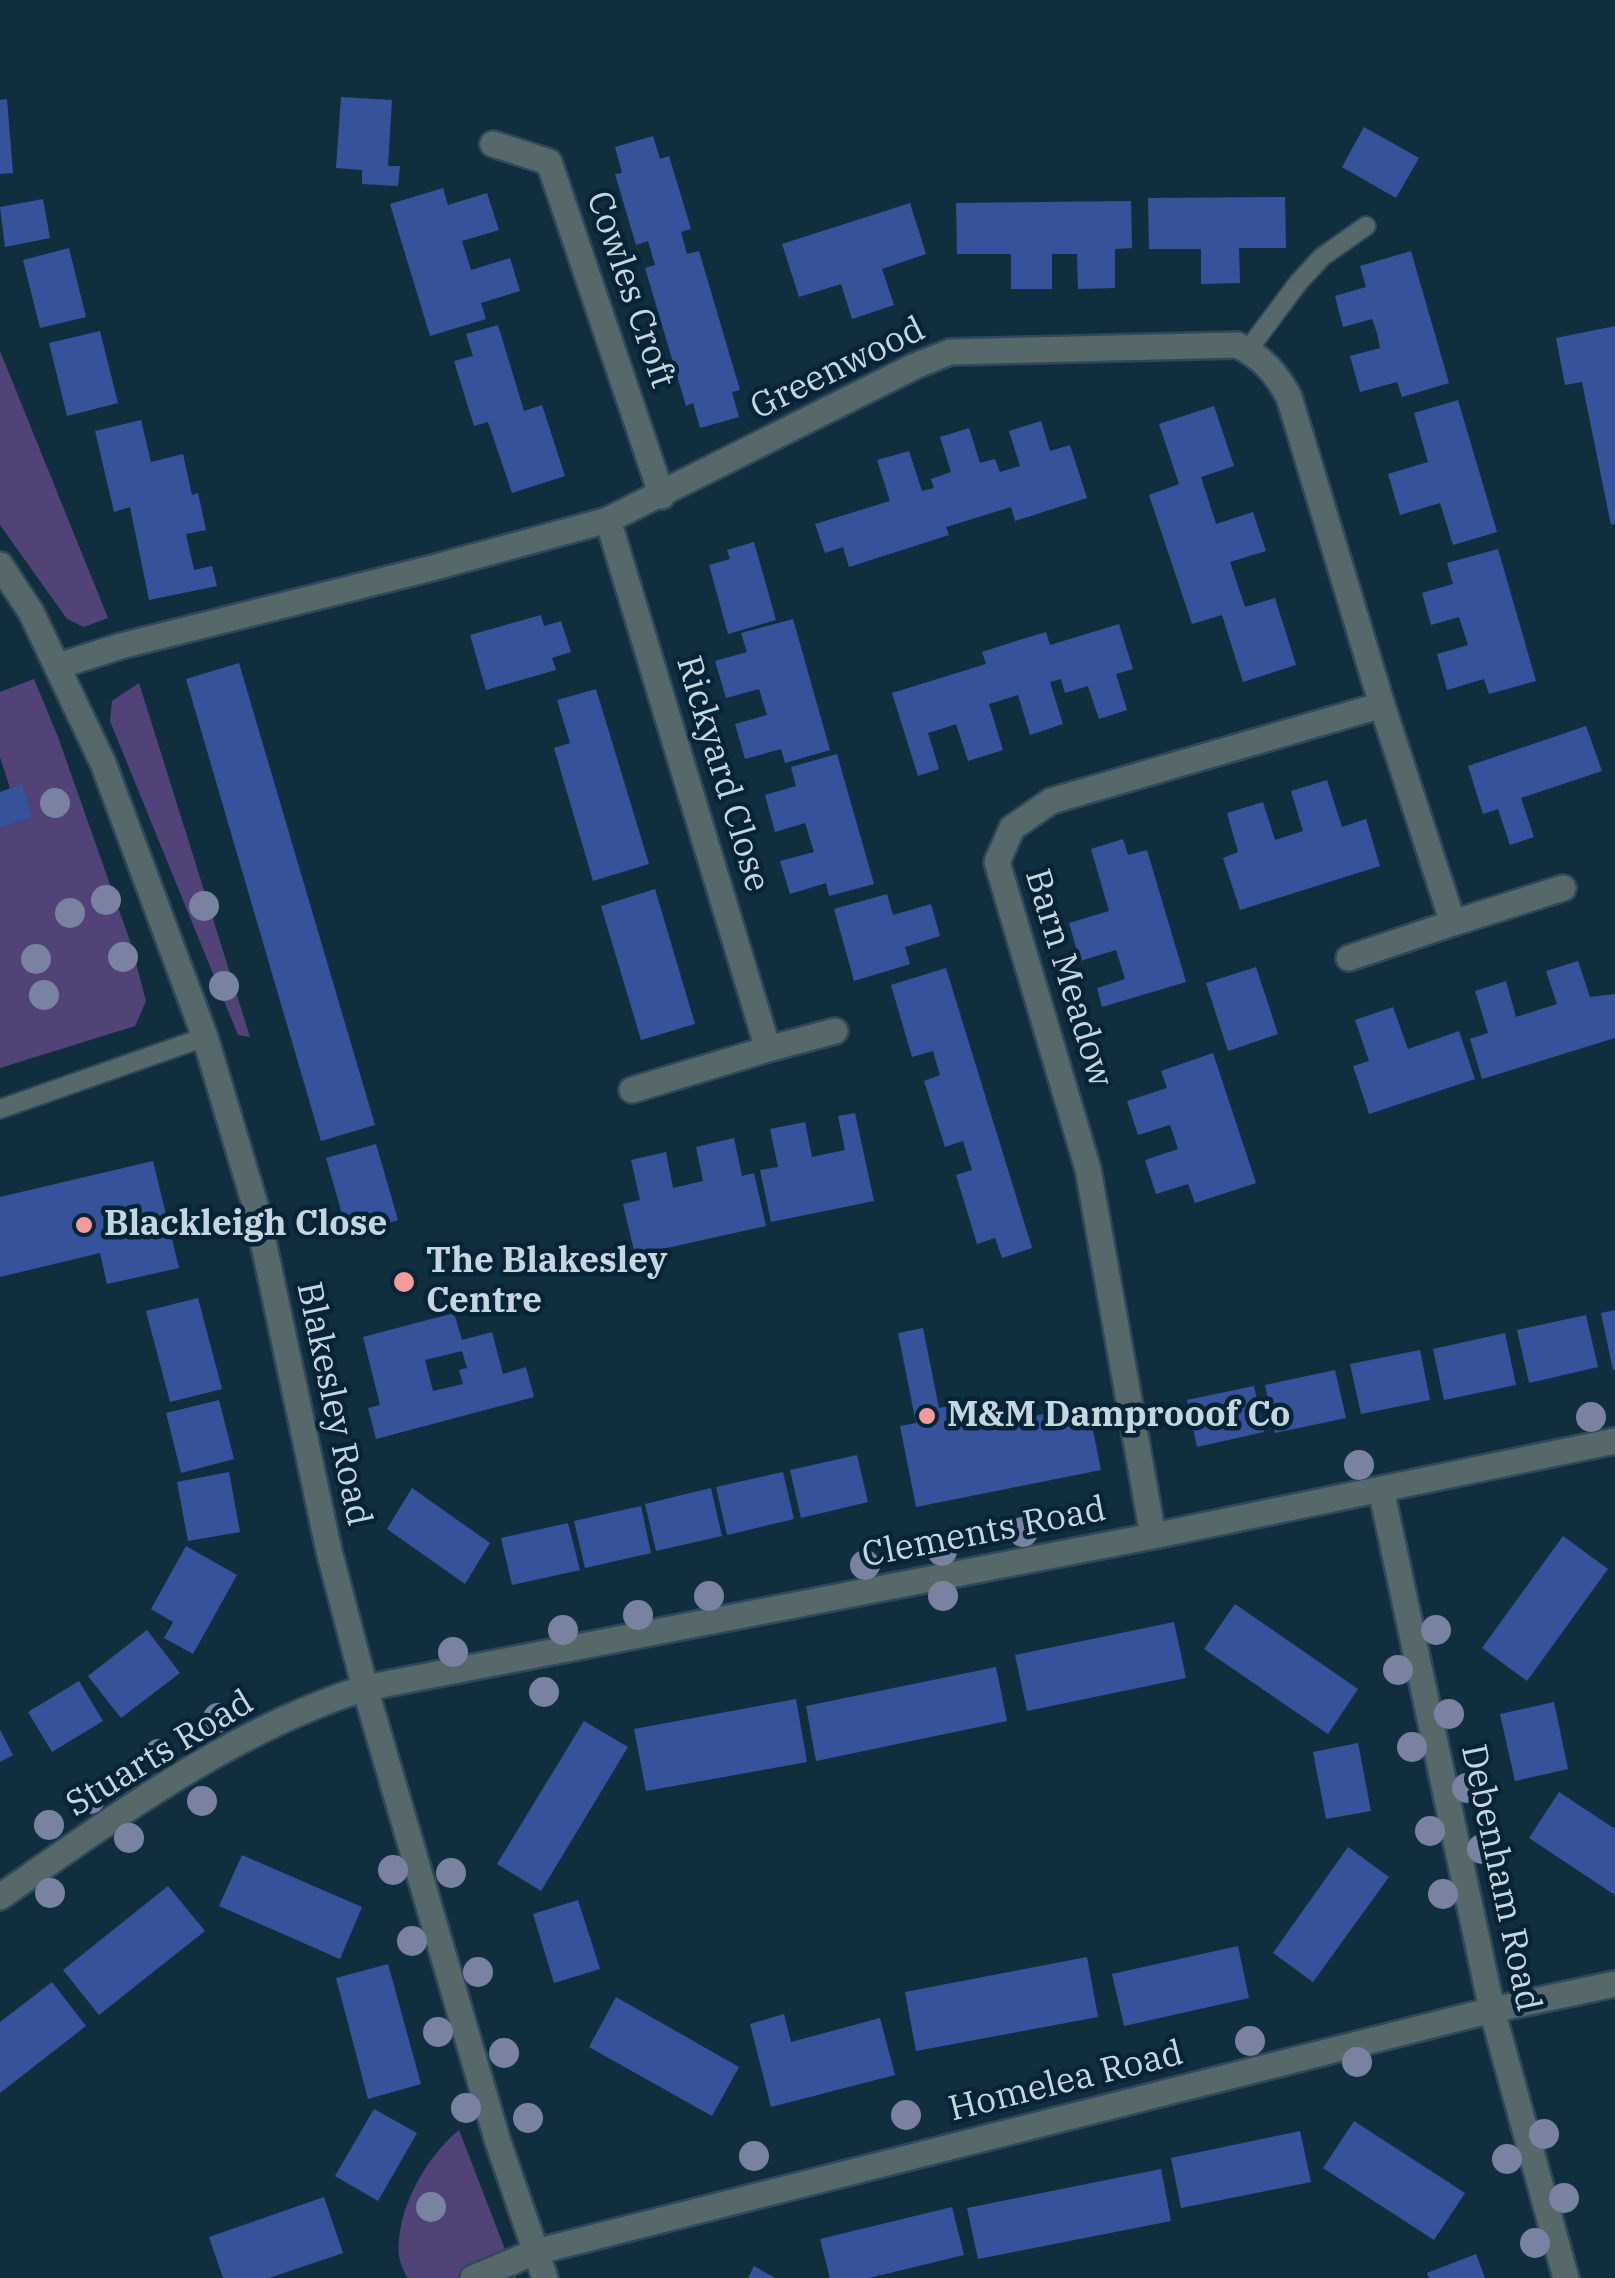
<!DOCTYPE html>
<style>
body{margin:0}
canvas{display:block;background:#112e3f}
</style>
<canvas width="1615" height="2278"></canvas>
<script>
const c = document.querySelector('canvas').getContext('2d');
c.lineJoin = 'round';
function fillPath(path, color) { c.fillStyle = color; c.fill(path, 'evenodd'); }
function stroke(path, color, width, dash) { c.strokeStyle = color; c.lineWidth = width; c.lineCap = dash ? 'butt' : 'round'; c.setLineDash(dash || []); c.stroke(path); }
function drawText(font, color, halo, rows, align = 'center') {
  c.font = font + ' "IBM Plex Serif",serif'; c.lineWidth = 9; c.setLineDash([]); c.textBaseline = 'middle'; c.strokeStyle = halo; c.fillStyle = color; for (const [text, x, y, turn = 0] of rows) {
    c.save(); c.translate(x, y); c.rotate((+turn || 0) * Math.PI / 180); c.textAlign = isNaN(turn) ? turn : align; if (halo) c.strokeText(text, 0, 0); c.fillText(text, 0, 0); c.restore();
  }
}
fillPath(new Path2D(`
 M0,351L108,618L84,627L67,619L0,525Z
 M34,679L58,737L131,944L146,1001L135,1026L0,1068V828L33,817L22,785L10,788L0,757V692Z
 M139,683L250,1037L238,1035L110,721L112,701Z
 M459,2130L516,2278H407C404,2271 400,2263 399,2256C395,2211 426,2157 459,2130Z`), '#514378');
fillPath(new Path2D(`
 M341,97L392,100L388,166H400L398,186L362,184V170L336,168Z
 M7,99L13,173L0,174V100Z
 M1364,127L1419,158L1396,198L1342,167Z
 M653,136L660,159L669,156L691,229L681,232L687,254L699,251L740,390L732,392L739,417L700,428L693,403L686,406L645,268L655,265L648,241L636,245L615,174L622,173L615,147Z
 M443,188L448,205L487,193L499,230L462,241L471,270L510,258L520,291L481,303L486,319L430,336L390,204Z
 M1285,197L1286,248H1239L1240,283L1201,284V249H1149L1148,198Z
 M43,199L50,238L5,247L0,207Z
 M1131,201L1132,248L1115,249V288L1078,289L1077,254H1052V289H1011V254H957L956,203Z
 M910,203L926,254L882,269L894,305L852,319L841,284L799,297L782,244Z
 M69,248L86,317L40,328L23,260Z
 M1411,251L1449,383L1402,397L1397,382L1360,392L1350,356L1380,348L1377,333L1372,319L1343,327L1335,296L1366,287L1360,266Z
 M498,325L524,411L542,405L565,476L512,493L488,422L474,426L454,361L473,356L466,334Z
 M1615,326V524L1611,525L1582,382L1565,385L1556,338Z
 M100,331L118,403L67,416L49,343Z
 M1458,400L1497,532L1453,545L1440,503L1400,515L1388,474L1428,462L1414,413Z
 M1214,406L1234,466L1201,477L1216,524L1253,512L1266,551L1230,562L1245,607L1275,598L1296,665L1243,682L1222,615L1192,624L1149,495L1179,484L1159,424Z
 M141,420L151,462L183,454L192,495L198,493L206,530L186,534L194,570L212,566L217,586L149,600L130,507L114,512L95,431Z
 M1041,421L1050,451L1070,445L1087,498L1015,521L1011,507L946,527L949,535L849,567L843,547L825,553L815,524L890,501L877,460L909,451L922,491L934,488L931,479L951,472L940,437L969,428L980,463L995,459L1000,472L1020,466L1009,431Z
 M754,542L776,620L728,634L709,565L730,559L727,550Z
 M1498,549L1536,681L1489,694L1484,679L1447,690L1437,654L1468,645L1459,617L1431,625L1422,593L1453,584L1447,563Z
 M541,615L544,626L561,621L571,652L552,658L556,670L486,690L470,635Z
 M793,619L830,750L785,763L781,749L745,759L735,724L767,715L759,689L726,698L715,661L747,652L741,633Z
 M1119,624L1133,669L1116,674L1127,710L1099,719L1088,686L1065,693L1061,679L1050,682L1063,724L1030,735L1018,695L989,704L1003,750L968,761L956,724L941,729L928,733L939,769L918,776L892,693L986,664L982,652L1016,641L1046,632L1050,645Z
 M239,663L375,1125L321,1141L186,679Z
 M596,689L649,864L593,881L554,748L570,743L557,700Z
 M1586,726L1602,771L1521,798L1534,837L1510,845L1498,809L1483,814L1468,766Z
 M837,754L874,884L829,896L826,883L790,894L780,861L814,852L805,823L775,832L765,795L796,786L791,767Z
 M1327,780L1342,827L1366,819L1380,866L1240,910L1223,858L1238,852L1227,813L1263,802L1275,840L1303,831L1291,791Z
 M22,784L33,817L0,828V792Z
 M1123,839L1128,855L1147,850L1186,982L1102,1007L1097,988L1125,979L1116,950L1080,961L1069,923L1109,911L1091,849Z
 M655,889L695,1024L641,1040L601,906Z
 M887,894L893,915L931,904L940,936L905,947L910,964L854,981L834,909Z
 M1578,961L1590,997L1615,994V1038L1482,1079L1470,1039L1488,1033L1475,991L1506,981L1516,1017L1557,1004L1546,971Z
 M1256,967L1278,1034L1228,1051L1206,983Z
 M946,968L1032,1248L1002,1258L995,1238L977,1244L956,1175L972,1170L963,1141L945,1147L924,1081L940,1075L933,1051L912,1057L891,985Z
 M1393,1007L1408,1049L1459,1031L1475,1079L1369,1114L1353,1066L1369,1061L1355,1020Z
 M1213,1053L1256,1183L1195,1203L1188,1184L1156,1194L1145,1160L1178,1149L1170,1125L1138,1135L1127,1101L1167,1088L1161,1071Z
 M855,1113L874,1201L771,1222L760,1170L778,1167L770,1129L805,1122L812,1157L845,1150L838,1116Z
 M734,1138L742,1176L754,1173L766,1226L635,1255L623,1204L640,1200L631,1160L666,1152L673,1188L703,1181L696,1147Z
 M376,1144L398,1220L348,1235L326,1158Z
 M153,1161L179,1268L107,1284L100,1253L0,1277V1197Z
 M198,1298L222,1389L170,1402L146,1311Z
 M1615,1310V1370H1613L1601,1313Z
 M454,1313L462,1340L492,1332L503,1374L526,1367L534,1397L376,1439L368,1408L380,1405L363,1337ZM462,1351L467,1368L459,1370L463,1384L433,1391L425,1360Z
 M1586,1315L1598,1367L1529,1383L1517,1330Z
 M923,1328L939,1408L961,1404L966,1430L982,1427L978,1412L1018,1404L1021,1419L1057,1411L1060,1426L1091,1420L1101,1470L916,1507L900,1426L916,1423L898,1333Z
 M1505,1333L1516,1385L1444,1400L1433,1349Z
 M1420,1350L1430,1400L1361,1414L1350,1364Z
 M1335,1370L1346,1418L1275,1433L1265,1385Z
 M1254,1386L1264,1432L1197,1447L1187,1400Z
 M219,1400L234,1459L181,1473L166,1413Z
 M857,1455L868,1502L801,1518L790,1470Z
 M229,1472L240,1532L188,1541L177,1482Z
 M783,1472L794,1519L727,1535L716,1487Z
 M412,1488L490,1543L465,1584L387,1529Z
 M711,1488L722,1536L656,1551L645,1504Z
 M641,1506L651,1553L585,1568L574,1521Z
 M568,1523L580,1570L512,1585L501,1538Z
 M1563,1536L1608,1569L1527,1681L1482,1648Z
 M186,1546L237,1575L193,1654L164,1638L173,1622L151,1609Z
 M1235,1604L1358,1689L1328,1734L1204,1649Z
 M1174,1622L1186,1678L1027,1711L1015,1655Z
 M147,1630L180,1673L121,1718L88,1676Z
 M996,1667L1007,1721L816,1761L806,1706Z
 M79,1681L103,1721L52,1752L28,1712Z
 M796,1699L807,1762L646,1791L634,1729Z
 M1554,1702L1568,1769L1515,1781L1500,1714Z
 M584,1721L628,1747L541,1891L497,1864Z
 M0,1730L13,1755L0,1762Z
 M1358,1743L1371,1811L1326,1819L1313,1752Z
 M1559,1792L1615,1829V1895L1529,1838Z
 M1348,1847L1389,1877L1313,1982L1273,1953Z
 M242,1855L362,1907L340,1959L219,1906Z
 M168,1886L205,1931L99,2015L63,1970Z
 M578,1900L600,1969L554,1983L533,1914Z
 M1238,1946L1249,1998L1124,2026L1112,1974Z
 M1087,1957L1098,2017L916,2051L905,1992Z
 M388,1964L421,2084L368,2099L336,1978Z
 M52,1982L86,2026L0,2093V2022Z
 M616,1997L739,2067L712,2116L589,2047Z
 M784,2014L791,2042L880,2018L895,2075L771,2107L750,2024Z
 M374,2109L417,2133L378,2201L335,2176Z
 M1354,2121L1465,2193L1434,2240L1323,2168Z
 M1300,2131L1311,2182L1181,2208L1171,2158Z
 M1161,2169L1171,2221L978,2259L967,2208Z
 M324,2197L343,2253L269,2278H223L209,2237Z
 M952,2207L964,2255L869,2278H830L820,2239Z
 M1476,2254L1485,2278H1429L1427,2273Z
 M754,2266L775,2278H748Z`), '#36529a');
const lane = new Path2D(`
 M1248,350L1298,283L1322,257L1366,226
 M0,1109L205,1037`);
const street = new Path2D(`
 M493,144L549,162L662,496
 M608,520L768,1049L632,1090
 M0,565L31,612L103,763L205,1037L256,1208L329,1551L365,1688L498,2142L545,2278
 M58,666L121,646L432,568L608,520L915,366L950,352L1237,345C1262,357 1276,373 1289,397L1382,705L1453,923L1563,888
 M1349,958L1453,923
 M768,1049L835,1031
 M1381,1489L1492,2010L1566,2278
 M1153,1536L1088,1169L997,862L1012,828L1051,801L1382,705
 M0,1897C114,1818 231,1730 365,1688L1153,1536L1615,1441
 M473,2278L535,2252L1492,2010L1615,1984`);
stroke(lane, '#2e4959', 22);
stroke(street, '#2e4959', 30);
stroke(lane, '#57686a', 18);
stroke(street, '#57686a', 25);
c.fillStyle = '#7a82a2';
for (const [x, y] of [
 [55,803],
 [106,900],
 [204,906],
 [70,913],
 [123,957],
 [36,959],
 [224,986],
 [44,995],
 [1591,1417],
 [1359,1465],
 [1023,1532],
 [942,1551],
 [865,1565],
 [709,1596],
 [943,1596],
 [638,1615],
 [563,1630],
 [1436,1630],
 [453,1652],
 [1398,1670],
 [544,1692],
 [1449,1714],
 [218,1718],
 [1412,1747],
 [159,1754],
 [1467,1788],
 [90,1799],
 [202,1801],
 [49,1825],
 [1430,1831],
 [129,1838],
 [1482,1849],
 [393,1870],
 [451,1873],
 [50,1893],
 [1443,1894],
 [412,1941],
 [478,1972],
 [438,2032],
 [1250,2041],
 [504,2053],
 [1357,2062],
 [466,2108],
 [906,2115],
 [528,2118],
 [1544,2134],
 [754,2156],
 [1507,2159],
 [1564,2198],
 [431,2207],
 [1535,2243]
]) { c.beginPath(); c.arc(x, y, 15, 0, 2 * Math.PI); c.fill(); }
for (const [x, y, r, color] of [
 [84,1225,10,"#f59b99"],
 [404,1282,12,"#f59b99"],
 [927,1416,10,"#f59b99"]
]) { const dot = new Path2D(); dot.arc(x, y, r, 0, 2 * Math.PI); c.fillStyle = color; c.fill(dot); stroke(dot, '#062435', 4); }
drawText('35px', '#c5d6e1', '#062435', [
 ["Cowles Croft",630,290,71],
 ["Greenwood",838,369,-26],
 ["Rickyard Close",722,774,73],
 ["Barn Meadow",1068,978,73],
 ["Blakesley Road",333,1404,78],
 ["Clements Road",984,1533,-11],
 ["Stuarts Road",160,1754,-31],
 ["Debenham Road",1500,1878,78],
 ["Homelea Road",1066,2082,-14]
]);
drawText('bold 35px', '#c5d6e1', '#062435', [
 ["Blackleigh Close",104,1225],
 ["The Blakesley",426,1262],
 ["Centre",426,1302],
 ["M&M Damprooof Co",947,1416]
], 'left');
</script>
